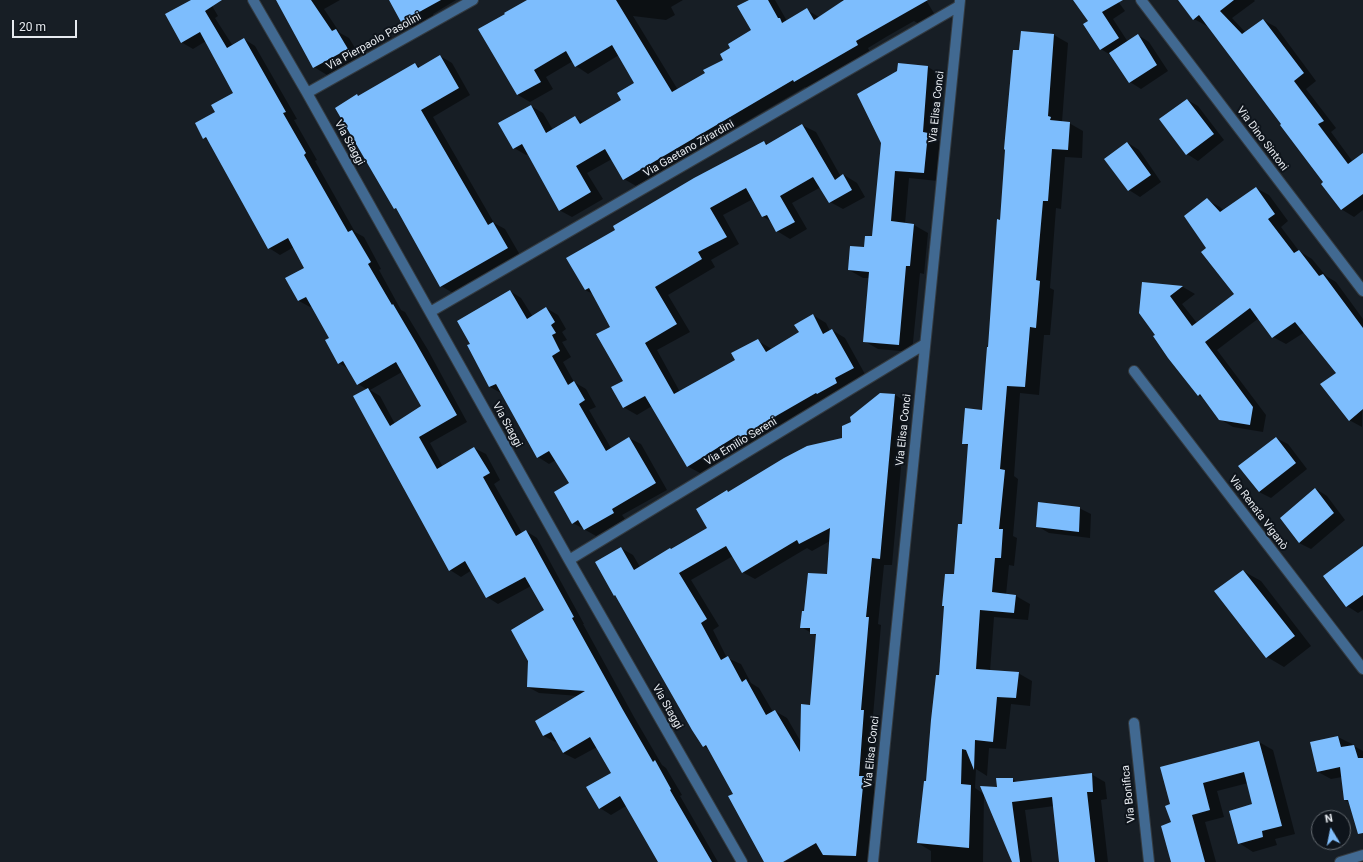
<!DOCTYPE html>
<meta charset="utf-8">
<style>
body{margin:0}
#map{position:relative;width:1363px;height:862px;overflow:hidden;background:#171e25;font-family:Roboto,sans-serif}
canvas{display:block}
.north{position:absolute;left:1311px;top:810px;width:40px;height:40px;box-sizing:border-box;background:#0e141b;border:1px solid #646a70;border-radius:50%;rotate:350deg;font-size:11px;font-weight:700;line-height:16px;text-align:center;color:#e6eaef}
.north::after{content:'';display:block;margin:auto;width:14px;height:18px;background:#80bdfa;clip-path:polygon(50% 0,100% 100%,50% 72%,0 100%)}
.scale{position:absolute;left:12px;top:20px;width:65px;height:18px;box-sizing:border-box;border:2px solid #e6eaef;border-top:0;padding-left:5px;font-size:12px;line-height:14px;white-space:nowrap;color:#e6eaef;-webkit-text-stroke:3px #0e141b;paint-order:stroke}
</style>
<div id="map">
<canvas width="1363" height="862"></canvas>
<div class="north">N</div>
<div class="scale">20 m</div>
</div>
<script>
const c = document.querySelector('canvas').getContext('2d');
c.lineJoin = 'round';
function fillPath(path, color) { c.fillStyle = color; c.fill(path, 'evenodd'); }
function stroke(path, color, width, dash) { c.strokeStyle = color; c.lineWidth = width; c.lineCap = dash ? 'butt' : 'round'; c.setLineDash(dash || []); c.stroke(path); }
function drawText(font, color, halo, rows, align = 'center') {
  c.font = font + ' Roboto,sans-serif'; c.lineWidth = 4; c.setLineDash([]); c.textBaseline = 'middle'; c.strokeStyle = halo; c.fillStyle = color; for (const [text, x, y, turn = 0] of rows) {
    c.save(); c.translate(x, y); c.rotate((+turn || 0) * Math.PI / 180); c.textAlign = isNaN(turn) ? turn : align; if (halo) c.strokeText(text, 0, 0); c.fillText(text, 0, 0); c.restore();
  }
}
fillPath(new Path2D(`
 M193,0H204L211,4L218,16L215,18L233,46L244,39L255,46L297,119L294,120L317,160L315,161L355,232L364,237L381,269L379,270L401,310L405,312L428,350L467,422L430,443L443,467L474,448L486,454L500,480L494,484L522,533L526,531L537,538L584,624H583L634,717L662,765L666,768L682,795L680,796L718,862H659L626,806L611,815L600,808L612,773L597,747L575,759L563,753L557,741L555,742L544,736L536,722L579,696L539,693L528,687L545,610L531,586L498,604L487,597L472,570L461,577L450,570L368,390L358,384L349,369L339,363L331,338L312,306L310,307L299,301L286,278L306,268L294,247L280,255L269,248L209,141L204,138L216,113L235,93L206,41L193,49L181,42ZM402,372L422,407L395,424L380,396L370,390Z
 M277,0H340L324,9L340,33L349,38L360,56L327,75L314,67Z
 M390,0H456L433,14L435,18L415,29L402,21Z
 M531,0H683L671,7L675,15L666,20L633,16L678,90L706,73L724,60L731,48L753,31L751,0H775L787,21L807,10L819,17L843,2L841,0H926L935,15L919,24L914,21L886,37L868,48L870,52L807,88L805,87L636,186L624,179L612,159L587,173L603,199L572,217L559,210L528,154L526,155L514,148L531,106L543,113L553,130L575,117L584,123L622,101L636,83L619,55L588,74L576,66L573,61L546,77L553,89L530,102L518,95L479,29Z
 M1074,0H1117L1125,11L1113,19L1128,42L1138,35L1149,42L1168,71L1141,89L1130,82L1112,56L1101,49L1089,22Z
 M1180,0H1254L1255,1L1232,18L1246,33L1263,20L1276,27L1316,81L1306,89L1336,128L1331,132L1353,162L1363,157V210L1354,217L1341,209L1324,182L1283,124L1208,26H1207L1194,19Z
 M1022,32L1054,35L1068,43L1062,122L1069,123L1083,131L1082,158L1065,157L1061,209L1056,208L1050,288L1054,290L1050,335H1044L1039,395L1020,393L1014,476L1018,479L1013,536L1017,538L1014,566L1009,565L1006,595L1016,596L1030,604L1028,620L994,617L990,671L1018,673L1032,681L1030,706L1011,704L1006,749L989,748L987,776L976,769L975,788L984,794L983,862H931V851L918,843L927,782L940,676L945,607L943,606L955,575L963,525L969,446L963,443L983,411L1000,221Z
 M440,56L452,63L470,95L433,117L494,223L505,229L520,255L453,293L441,286L399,211L395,208L357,95L359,96L415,64L420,67Z
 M928,67L941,75L936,139L942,142L938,181L909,178L905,224L914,225L928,233L924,274L920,273L912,352L878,349L864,341L870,278H863L849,270L873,238Z
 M1187,100L1198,106L1224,140L1198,161L1187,154Z
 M802,125L816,132L841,177L844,175L857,183L865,197L843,209L830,202L821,187L792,203L807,229L790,239L777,231L772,222L762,216L753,199L723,215L739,244L711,260L715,267L668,295L690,332L657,350L680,392L736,360L758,341L772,349L801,332L813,315L826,323L830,331L832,330L845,338L866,376L847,385L850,391L754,446L749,443L700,473L687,466L652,406L637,415L623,407L624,381L612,327L593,294L585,290L616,230L764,142L768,144Z
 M1128,143L1139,150L1161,182L1140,197L1129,190Z
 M1256,188L1269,195L1288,221L1281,227L1299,251L1312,259L1326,276L1336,282L1363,319L1362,427L1349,420L1337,373L1305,332L1286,344L1273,337L1259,318L1217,350L1266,415L1263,432L1233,427L1220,419L1205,399L1198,395L1157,335L1143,283L1183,287L1195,294L1182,304L1197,323L1235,294L1207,248V200L1220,207L1224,211Z
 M510,291L521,298L533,317L546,308L558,315L566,329L562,332L567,340L562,342L571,357L563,362L574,382L586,389L596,407L589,410L611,448L629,438L641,444L667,490L622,515L625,519L596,536L573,523L571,483L556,460L549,464L538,457L501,393L490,387L468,346L471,344Z
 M895,395L907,402L892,565H884L878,624L881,625L873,716L876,718L871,782L875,784L869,852L872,862H785L805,850L804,849L781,862H765L734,794L710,750L704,746L617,597L614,595L621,548L633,555L640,567L672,550L709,528L729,493L843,439L852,423ZM830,541L828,575L805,612L801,627L817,636L811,706L801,742L787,718L775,711L773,712L759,688L751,683L741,664L727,658L713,630L719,626L691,580L733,556L742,572L755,579L807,548L812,551Z
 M1276,438L1288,444L1307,469L1271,498L1259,492Z
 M1316,489L1327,496L1345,520L1311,549L1299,543Z
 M1079,508L1091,514L1090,538L1049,533L1037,526Z
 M1363,551V610L1358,613L1347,606L1325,576Z
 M1243,571L1261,581L1311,646L1284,667L1267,657Z
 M1338,737L1352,744V746H1354L1363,751V815L1350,803L1345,800L1342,777L1331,779L1318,772L1311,742Z
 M1259,742L1273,750L1295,834L1275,839L1277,845L1253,852L1239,843L1253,805L1248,783L1217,791L1224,817L1205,822L1216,862H1172V823L1166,807Z
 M1091,774L1105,782L1107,799L1101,800L1108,862H1060L1054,806L1025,810L1032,862H1013L998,788L1012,779L1018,782Z`), '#0007');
fillPath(new Path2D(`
 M191,0H222L205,11L227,48L244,38L286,112L283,113L306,153L304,155L348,232L352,230L371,262L368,264L392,305L393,304L416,343L457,415L419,437L437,469L474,447L490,473L483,477L516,536L526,530L574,617L572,618L623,710L653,762L655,760L671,789L670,790L712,862H658L620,796L599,809L586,787L611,773L590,737L563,753L551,732L543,736L535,721L585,691L527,687L528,661L511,630L544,610L525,577L486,598L465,561L449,571L353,396L368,388L390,426L421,406L396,362L357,385L343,361L338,364L325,340L329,338L306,297L298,301L285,278L304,268L288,238L268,249L206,137L203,139L195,123L215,112L211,105L233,93L200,32L181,43L165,14Z
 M276,0H311L332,31L336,29L348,49L313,68Z
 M389,0H441L401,22Z
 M527,0H616L672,92L705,73L703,70L723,60L720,54L730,48L728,44L751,30L737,6L749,0H768L778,18H780L782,23L807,8L814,20L844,0H928L856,41L858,45L794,82L793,80L623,180L605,149L576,166L591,192L559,211L522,144L513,149L498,123L531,105L546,133L575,116L580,124L621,100L617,93L634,83L612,45L575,67L566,51L534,70L541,82L517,95L478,29L505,14L504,13Z
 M1073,0H1123L1102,12L1119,38L1100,50L1083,24L1088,21Z
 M1178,0H1234L1220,11L1242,34L1263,19L1304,73L1294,81L1324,121L1318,124L1348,164L1363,153V194L1341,210L1321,184L1323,182L1280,125L1281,124L1199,15L1193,20Z
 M1021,31L1054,34L1048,116L1051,117L1050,120L1070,122L1068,150L1052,149L1048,201H1043L1036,280L1040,281L1036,328L1030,327L1025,387L1007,386L1000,469L1005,470L999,529H1003L1001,558H995L992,592L1016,595L1014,613L980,610L976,669L1019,672L1016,698L997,697L993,742L975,740L974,770L966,750L962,749L961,784L971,785L969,848L917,843L924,781H926L931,720L936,675H939L944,606H942L945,574H954L958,524H962L968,444H962L965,408L982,410L987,347H988L997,219L1000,220L1005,150L1004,149L1013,50H1019Z
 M1138,34L1157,65L1129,83L1109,53Z
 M440,55L459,88L421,110L488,225L493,222L508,248L440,287L396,208L394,209L335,108L357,94L358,96L415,63L418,68Z
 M898,63L928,66L923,132L928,133L924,173L895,171L891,221L914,224L910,266H906L899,345L863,342L869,272L848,270L850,246L864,247L865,236H872L881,143L857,94L897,71Z
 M1187,99L1214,134L1186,155L1159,119Z
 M802,124L835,180L843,174L852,190L829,203L813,177L780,196L795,222L776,232L767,215L762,217L746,188L710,208L727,237L698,252L702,259L655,287L677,324L645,343L674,394L735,360L731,353L758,339L766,352L799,332L794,325L813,314L823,334L832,329L854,368L835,378L837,383L817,394L816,393L757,427L759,429L740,439L738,435L687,467L645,396L623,408L611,387L623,381L596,334L610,327L589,288L585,290L566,258L615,230L613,226L694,178L764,141L766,145Z
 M1127,142L1151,175L1128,191L1104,159Z
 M1256,187L1275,214L1268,219L1294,253L1299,250L1319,276L1323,274L1363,328V409L1349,421L1320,384L1336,373L1295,322L1272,338L1250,308L1205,342L1253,407L1250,425L1219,420L1200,394L1198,396L1168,358L1153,336L1155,335L1139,313L1142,282L1183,286L1170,296L1192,326L1234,294L1201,252L1206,248L1184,216L1207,198L1220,212Z
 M510,290L527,319L546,307L555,322L551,325L556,333L552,335L560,351L552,356L568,385L574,381L585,400L579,404L606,451L629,437L656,483L612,509L614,513L584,530L578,520L572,524L554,492L569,483L549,451L537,458L496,384L489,387L467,345L470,344L457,321Z
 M880,393L895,394L880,559L872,558L866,617H869L861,710H864L859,776H864L856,856L823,855L816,843L783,862H764L728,796L733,794L706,745L703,747L692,730L615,595L614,596L595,562L621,547L634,570L670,548L671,549L707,528L696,509L727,490L728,492L784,458L807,446L842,438V426L851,422L850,417ZM830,528L827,574L808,573L804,611H802L800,628H810V634H816L810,705L801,704L800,752L775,710L766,715L746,679L742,682L728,656L721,660L701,623L707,619L679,573L726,546L742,573L797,540L799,544Z
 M1276,437L1296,463L1259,492L1238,466Z
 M1315,488L1334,513L1299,543L1280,518Z
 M1038,502L1080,507L1079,532L1036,527Z
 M1363,546V595L1346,607L1323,576Z
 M1243,570L1295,636L1266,658L1214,591Z
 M1338,736L1341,747L1354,745L1358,758H1363V833L1358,834L1348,800H1344L1340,767L1317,772L1310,742Z
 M1259,741L1282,826L1262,831L1263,837L1238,844L1229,811L1252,804L1244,772L1203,783L1210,810L1192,815L1205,862H1171L1161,826L1171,822L1165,806L1170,804L1160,767Z
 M1092,773L1093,792H1087L1095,862H1059L1052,797L1012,802L1020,862H1012L980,786L997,787L996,778H1013V782Z`), '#7dbdfd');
const street = new Path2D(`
 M253,0L307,93L569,560L742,862
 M1141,0L1363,291
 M307,93L473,0
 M430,312L959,6
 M1134,371L1363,669
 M569,560L925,344
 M1134,723L1149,862
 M873,862L960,0
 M1340,862L1363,855`);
stroke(street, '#343b41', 12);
stroke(street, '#416991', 10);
drawText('11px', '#e6eaef', '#0e141b', [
 ["Via Pierpaolo Pasolini",374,42,-29],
 ["Via Elisa Conci",937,107,-84],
 ["Via Dino Sintoni",1262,139,53],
 ["Via Staggi",349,143,61],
 ["Via Gaetano Zirardini",689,149,-30],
 ["Via Staggi",507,425,61],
 ["Via Elisa Conci",904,430,-84],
 ["Via Emilio Sereni",741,442,-31],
 ["Via Renata Viganò",1258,513,53],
 ["Via Staggi",667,707,60],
 ["Via Elisa Conci",872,752,-84],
 ["Via Bonifica",1129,794,-96]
]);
</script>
